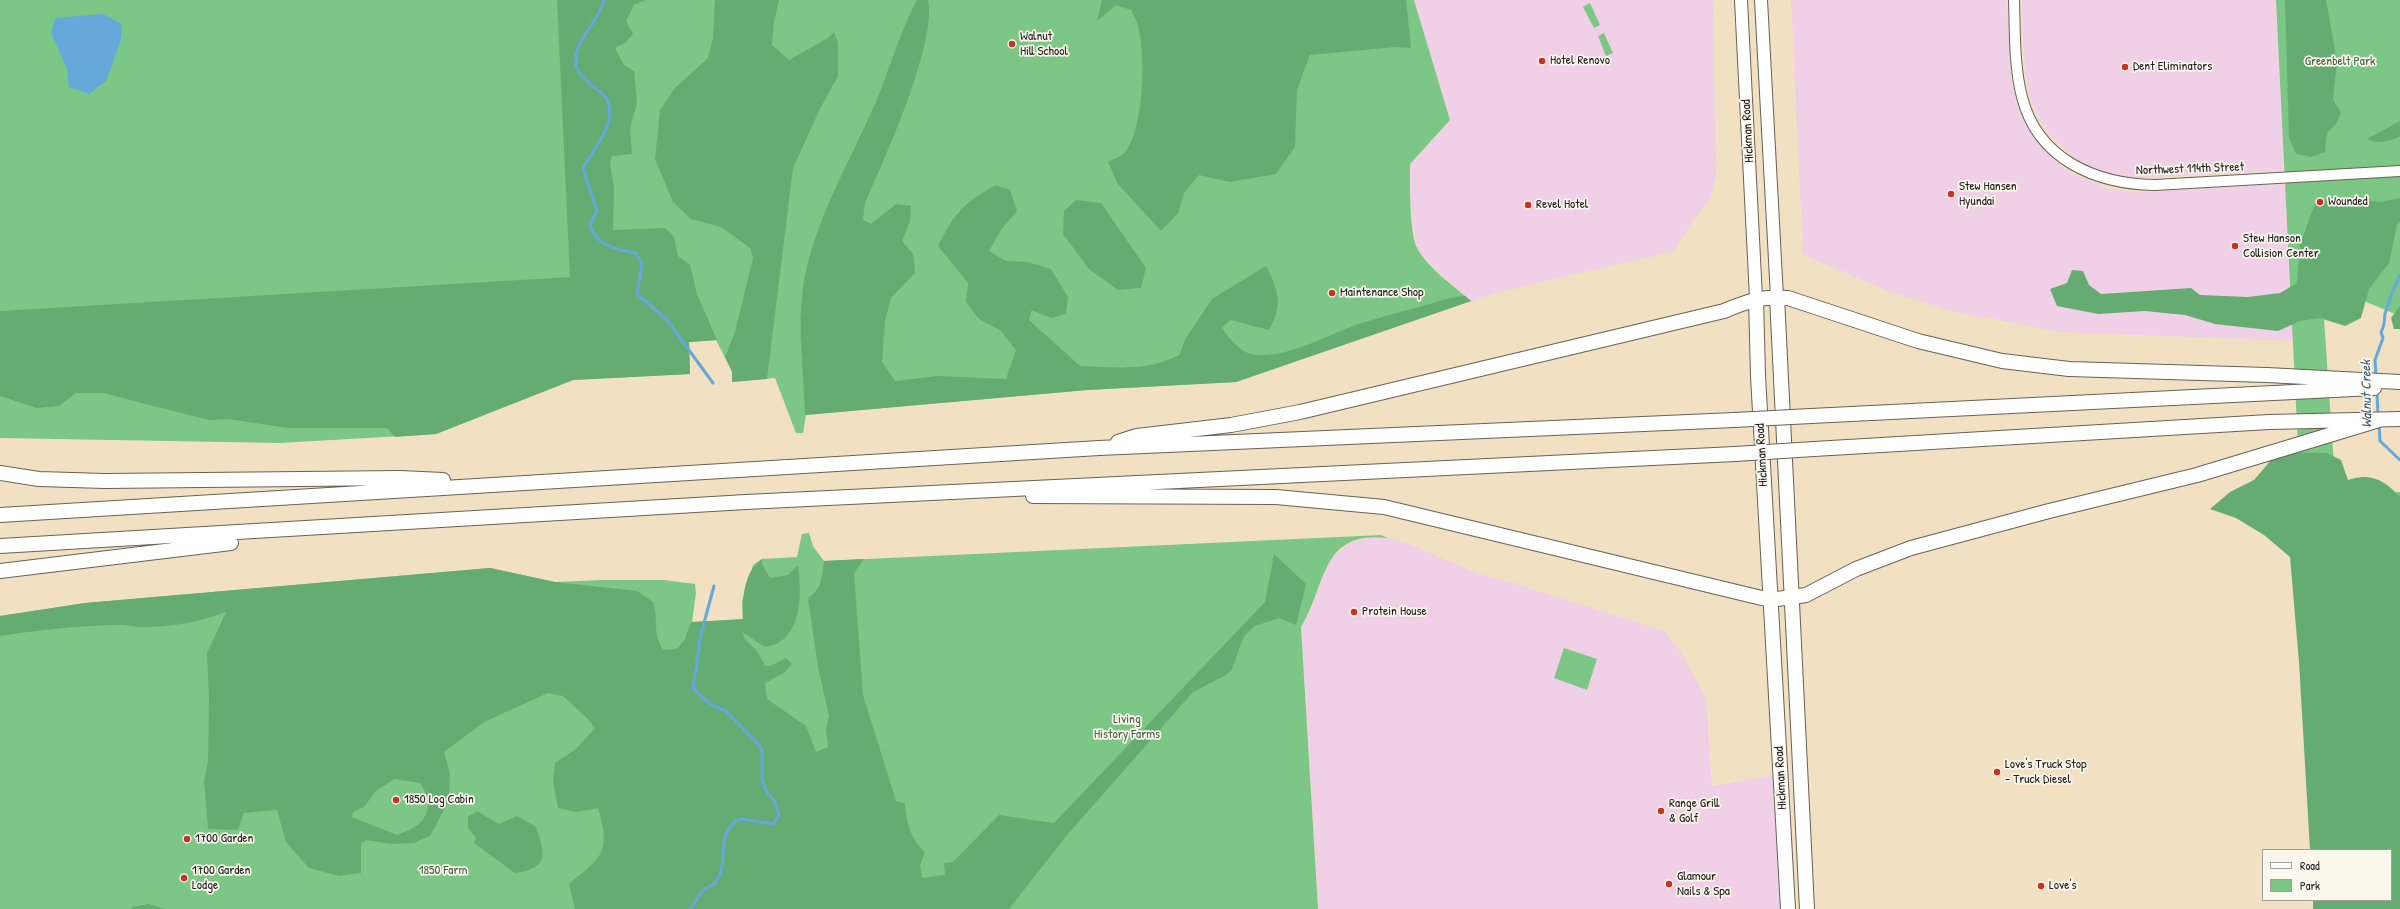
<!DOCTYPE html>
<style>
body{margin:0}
#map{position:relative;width:2400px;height:909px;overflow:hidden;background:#f1e1c2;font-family:"Patrick Hand",sans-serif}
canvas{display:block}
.legend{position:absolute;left:2262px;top:849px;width:130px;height:52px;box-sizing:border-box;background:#fbf7ec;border:1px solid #a29f99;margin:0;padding:5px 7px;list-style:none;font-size:12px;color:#1c1c1c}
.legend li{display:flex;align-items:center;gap:8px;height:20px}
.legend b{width:20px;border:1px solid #a29f99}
</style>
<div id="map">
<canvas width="2400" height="909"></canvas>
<ul class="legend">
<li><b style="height:5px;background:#fff"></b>Road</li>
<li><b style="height:11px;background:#7cc785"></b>Park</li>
</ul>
</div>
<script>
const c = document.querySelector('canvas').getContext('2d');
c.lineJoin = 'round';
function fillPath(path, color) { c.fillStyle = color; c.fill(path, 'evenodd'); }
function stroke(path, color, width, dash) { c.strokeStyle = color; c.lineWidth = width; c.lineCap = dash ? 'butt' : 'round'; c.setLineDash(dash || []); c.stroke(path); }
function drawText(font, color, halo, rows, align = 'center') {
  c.font = font + ' "Patrick Hand",sans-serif'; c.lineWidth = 3.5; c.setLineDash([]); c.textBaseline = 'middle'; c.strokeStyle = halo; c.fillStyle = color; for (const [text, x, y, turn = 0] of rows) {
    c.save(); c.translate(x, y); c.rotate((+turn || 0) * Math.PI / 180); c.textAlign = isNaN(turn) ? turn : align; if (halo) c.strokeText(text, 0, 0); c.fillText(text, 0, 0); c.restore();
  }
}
fillPath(new Path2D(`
 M1414,0H1713L1716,177L1710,200L1692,222L1674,251L1495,293L1471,301L1435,269L1417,249L1410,204V164L1450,120Z
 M1791,0H2007L2011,75L2016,102L2024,121L2037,142L2069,172L2110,189L2137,192L2286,184L2294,341L2060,332L1955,312L1888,291L1803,255Z
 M2021,0H2276L2285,171L2133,178L2097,170L2077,160L2052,138L2040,121L2031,102L2025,74Z
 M1371,537L1388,538L1409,544L1481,575L1516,584L1664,631L1679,649L1706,698L1712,786L1781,774L1788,909H1318L1301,627L1311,610L1327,563L1349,543Z`), '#efd0e6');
fillPath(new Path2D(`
 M0,0H1414L1450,120L1410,164C1410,183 1409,234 1418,250C1430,270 1454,286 1471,301L1236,382L1087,390L806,415L803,433H796L775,378L732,382V371L716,340L689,342L690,374L573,380L436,434L280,443L0,438Z
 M2276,0H2400V316L2359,299L2323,304L2336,495L2400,492V909L2391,900V850H2318Z
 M1590,3L1600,25L1594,28L1583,7Z
 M1604,33L1613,53L1606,56L1598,36Z
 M809,533L813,546L824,561L1381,535L1388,538C1319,530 1327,586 1301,627L1318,909H0V616L85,603L490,568L555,582L602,580H664L695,584L696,593L692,622L743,620L742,601L753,565L762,559L797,557L802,534Z
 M1564,648L1597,659L1587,690L1554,678Z`), '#7cc785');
fillPath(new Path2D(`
 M557,0H646L634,5L626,21L633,34L625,43L615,48L624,65L634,71L637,103L630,128L632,154L612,156L610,164L614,188L613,230L665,228L674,237L678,256L690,265L697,294L717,340L689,342L690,374L573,380L436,434L395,437L387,428H288L228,419L209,420L103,393H76L59,406L37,408L0,396V311L570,277Z
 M715,0H779L774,22L772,45L789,60L828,38L834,32L838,43V76L820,109L793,168L767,379L732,382V372L725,357L735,332L753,258L750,248L721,227L691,219L673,202L655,159L660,110L675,88L708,58L713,38Z
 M917,0H928C937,44 884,160 865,203L863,220L871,224L896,204L911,206L910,222L902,241L913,254L915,273L891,298L885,321L882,362L895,381L937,376L1006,379L1016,350L1000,330L979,319L966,302L968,283L938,246C954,214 964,202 996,185L1010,190L1017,211L1001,230L989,251L1006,261L1028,262L1051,269L1068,297L1066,314L1051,318L1032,310L1029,320L1080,366C1116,367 1146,372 1179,355L1186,338L1212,299L1266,266C1279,290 1283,306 1269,330L1230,320L1222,328C1228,337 1239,351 1251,354C1286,361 1329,333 1362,323C1391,314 1421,307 1450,298L1465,296L1471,301L1236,382L1087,390L805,415C804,373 797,329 803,287C813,223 849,163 875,104C890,69 899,33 917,0Z
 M1102,0H1406L1411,48L1396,47L1310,55L1297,90L1295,147L1276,174L1230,182L1199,175L1184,193L1178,213L1161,231L1118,184L1108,162C1113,159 1123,156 1126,151C1144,126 1145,59 1139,30C1138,23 1134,17 1131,10L1116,5L1097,21Z
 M2285,0H2326L2337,62L2333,99L2341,113L2336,124L2327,133L2325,152L2312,157L2296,154L2289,137Z
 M2400,121V136C2390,142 2378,144 2367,139Z
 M2340,198L2381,202L2400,198V222L2397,225L2389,263L2369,289L2361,318L2345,326L2320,318L2300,321L2278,331L2215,324L2185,315L2145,311L2098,314L2057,306L2050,289L2067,283L2072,270L2083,271L2089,285L2101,294L2191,288L2200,295L2248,297L2280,293L2297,283L2300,244L2316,201Z
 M1076,200L1101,203L1146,268L1141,288L1118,290L1089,269L1063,234L1064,211Z
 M2400,306V329H2394L2391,318Z
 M2278,452L2327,453L2341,460L2348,480C2370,472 2385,480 2400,497V909H2313V900H2391V850H2310L2299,662L2290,557L2264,535L2236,518L2210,509L2230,492L2254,480Z
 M1274,554L1306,584L1296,625L1279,618L1255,626L1244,636L1232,669L1226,675L1193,692L1067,835L1009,909H575L569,884C603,856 611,852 598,808L576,812L558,808L553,781L555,763L576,749L595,728L587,718L563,696L548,693L484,722L444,752L450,774L449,800L430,836L414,843L390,844L367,840L361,843V873L339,876L309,868L286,842L277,810L244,813L238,830L208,829L204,781L208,761L209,698L207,653L226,612C200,622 171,627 143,627C136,627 129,625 121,625C81,625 40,630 0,636V616L85,603L490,568L555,582L637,591L653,602C659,621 652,632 663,650L677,649L685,639L691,622L743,619C742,599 744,571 762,559V564L770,578L788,575L798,565C802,594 803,642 765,647L742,632L745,639L757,651L765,666H770L786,658L792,664L784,673L765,683L767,699L806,726L816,752L828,747L826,728L829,716L818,667L808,598C822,589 822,577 824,561L864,559L854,573L863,695L896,801L905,803C906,825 911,837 925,853L920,865L922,878L945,875L944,863L953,862L999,815L1054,823L1265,602ZM394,779L420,783C438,810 424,826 397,835L352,817L353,812L364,807L376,791Z
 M477,811L499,824L517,816L536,827C545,854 550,868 515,873L474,843L476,838L468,828V817Z
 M149,904L165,909H132V907Z`), '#65ac72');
fillPath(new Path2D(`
 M103,14L122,24L121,40L106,81L89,94L69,87L67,69L51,33L55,18Z`), '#64a9da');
stroke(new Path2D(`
 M604,0C599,22 571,43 576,66C578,74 586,79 591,85C596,89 604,94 607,99C618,122 594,149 583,168L597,211L590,225C595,246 619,250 636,253L642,264L637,294L667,320L713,383
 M2376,377L2375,360L2383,338L2381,332C2385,326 2384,320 2385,314C2389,300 2394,288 2400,275
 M2377,391L2378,415
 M2379,425L2380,441L2400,460
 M690,909L704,889C729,882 720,853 726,834C728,830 732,825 735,821L742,819L773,824L779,816L775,802L765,789L762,780V748L725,710C711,707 701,697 693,687L701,634L714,586`), '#64a9da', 3);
const minor = new Path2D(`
 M2014,0C2015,32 2014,66 2022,97C2038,160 2096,184 2155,185L2400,171`);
const major = new Path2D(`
 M1741,0L1756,298
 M1761,0L1777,297`);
const highway = new Path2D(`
 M1777,297L1807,909
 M1756,298L1758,376L1788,909
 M1811,416L2374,388
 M1118,442L1137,436L1231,425L1300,412L1724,311C1748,301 1761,296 1788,298L1918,341L2002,361L2069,369L2267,375L2400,382
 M1814,449L2269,422L2400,419
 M0,473L39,479L105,481L400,478L443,480
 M1033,496L1276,497L1384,507L1770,600L1806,595L1856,569L1911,548L2049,511L2197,475L2379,420
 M0,515L1099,448L1734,420
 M0,546L746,502L1735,454
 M0,571L231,543`);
stroke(minor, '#676156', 12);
stroke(major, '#676156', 14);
stroke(highway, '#676156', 16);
stroke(minor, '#fff', 10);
stroke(major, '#fff', 12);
stroke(highway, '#fff', 14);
const highwayBridge = new Path2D(`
 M1734,420L1811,416
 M1735,454L1814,449`);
stroke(highwayBridge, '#676156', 16, []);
stroke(highwayBridge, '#fff', 14);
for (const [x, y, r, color] of [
 [1012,44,4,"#c8321e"],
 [1542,61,4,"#c8321e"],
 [2125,67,4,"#c8321e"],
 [1951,194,4,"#c8321e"],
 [2320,202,4,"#c8321e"],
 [1528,205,4,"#c8321e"],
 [2235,246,4,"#c8321e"],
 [1332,293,4,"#c8321e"],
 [1354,612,4,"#c8321e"],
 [1997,772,4,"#c8321e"],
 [396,800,4,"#c8321e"],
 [1661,811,4,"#c8321e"],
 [187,839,4,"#c8321e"],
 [184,878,4,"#c8321e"],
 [1669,884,4,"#c8321e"],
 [2041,886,4,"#c8321e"]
]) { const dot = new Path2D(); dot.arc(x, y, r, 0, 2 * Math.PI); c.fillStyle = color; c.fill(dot); stroke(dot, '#fbf7ec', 1.5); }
drawText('13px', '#1c1c1c', '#fbf7ec', [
 ["Walnut",1020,37],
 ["Hill School",1020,52],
 ["Hotel Renovo",1550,61],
 ["Dent Eliminators",2133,67],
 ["Stew Hansen",1959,187],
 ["Hyundai",1959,202],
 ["Wounded",2328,202],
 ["Revel Hotel",1536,205],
 ["Stew Hanson",2243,239],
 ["Collision Center",2243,254],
 ["Maintenance Shop",1340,293],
 ["Protein House",1362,612],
 ["Love's Truck Stop",2005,765],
 ["- Truck Diesel",2005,780],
 ["1850 Log Cabin",404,800],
 ["Range Grill",1669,804],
 ["& Golf",1669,819],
 ["1700 Garden",195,839],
 ["1700 Garden",192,871],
 ["Lodge",192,886],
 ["Glamour",1677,877],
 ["Nails & Spa",1677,892],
 ["Love's",2049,886]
], 'left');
drawText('13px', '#426046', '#fbf7ec', [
 ["Greenbelt Park",2340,62],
 ["Living",1127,720],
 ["History Farms",1127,735],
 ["1850 Farm",443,871]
]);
drawText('13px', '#1c1c1c', '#fbf7ec', [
 ["Hickman Road",1748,131,-93],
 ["Northwest 114th Street",2190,169,-2],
 ["Hickman Road",1762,455,-93],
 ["Hickman Road",1781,778,-93]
]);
drawText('italic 14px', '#3c5b71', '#fbf7ec', [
 ["Walnut Creek",2367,394,-91]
]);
</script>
